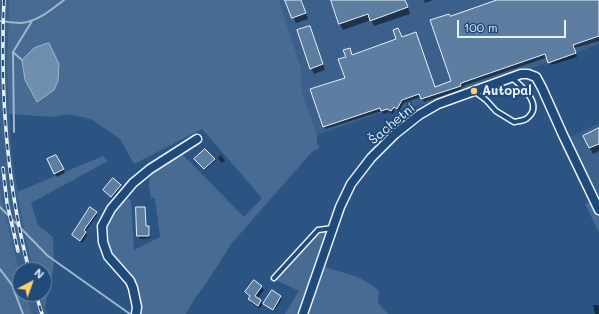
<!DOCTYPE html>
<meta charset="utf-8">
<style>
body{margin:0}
#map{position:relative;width:599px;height:314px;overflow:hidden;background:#2b5482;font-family:Mali,sans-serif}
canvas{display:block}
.north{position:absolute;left:12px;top:262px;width:40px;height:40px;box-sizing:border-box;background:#1f4a7a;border:1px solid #6f8dac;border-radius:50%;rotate:41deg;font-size:11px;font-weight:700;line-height:16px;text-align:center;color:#e8f1f8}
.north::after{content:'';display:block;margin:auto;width:14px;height:18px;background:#ffd166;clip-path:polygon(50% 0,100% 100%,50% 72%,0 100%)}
.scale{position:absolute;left:457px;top:20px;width:109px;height:18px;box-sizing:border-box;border:2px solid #e8f1f8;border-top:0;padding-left:5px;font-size:12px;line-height:14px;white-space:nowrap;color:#e8f1f8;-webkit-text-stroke:3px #1f4a7a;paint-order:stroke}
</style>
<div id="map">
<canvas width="599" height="314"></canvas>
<div class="north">N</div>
<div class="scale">100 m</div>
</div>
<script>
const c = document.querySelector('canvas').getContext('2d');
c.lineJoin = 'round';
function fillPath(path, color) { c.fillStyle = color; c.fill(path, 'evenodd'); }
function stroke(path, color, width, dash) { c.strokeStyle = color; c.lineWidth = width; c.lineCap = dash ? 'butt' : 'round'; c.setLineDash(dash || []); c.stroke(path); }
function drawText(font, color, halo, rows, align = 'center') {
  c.font = font + ' Mali,sans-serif'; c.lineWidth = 4; c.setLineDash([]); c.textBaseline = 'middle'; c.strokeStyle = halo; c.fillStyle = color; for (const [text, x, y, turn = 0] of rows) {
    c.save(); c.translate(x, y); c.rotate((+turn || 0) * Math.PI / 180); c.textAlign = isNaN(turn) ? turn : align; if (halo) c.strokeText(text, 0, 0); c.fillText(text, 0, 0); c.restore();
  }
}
fillPath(new Path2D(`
 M0,0H9L7,67L12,156L19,200L35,270H20V274L2,203L0,183Z
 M279,0H599V44L576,53L425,104L378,114L317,135L302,93L301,68Z
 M599,123V199L597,200L568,138Z
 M26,294H41L47,314H32Z`), '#3a608b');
fillPath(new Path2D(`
 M9,0H279L301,68L302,93L317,135V144L320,147L311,153L232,243L205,285L195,298L186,314H137C139,306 137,284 133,277C123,262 104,251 106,230C107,223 120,204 124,197L131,200L134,250L160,237L155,198H151L149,185L150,174L166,162L183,155L244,217L262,198L202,129L134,164L120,139L91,119L67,114L54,117L9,114L7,67Z
 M103,156L108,161L31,203L38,225L53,237L54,266L44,310L40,294H44V270H33L17,192Z
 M0,183L2,203L20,274V294H26L32,314H0Z
 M599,199V233L585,204Z
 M323,231H326L316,265L298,314H285L299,291L276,280C286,268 309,236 323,231Z
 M325,267C343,273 366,277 379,291L378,303L388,314H307Z`), '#476b93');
const water = new Path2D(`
 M49,43L59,64L58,81L54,90L37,102L25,80L22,60L34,48Z`);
fillPath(water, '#708ead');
stroke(water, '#a0b6cb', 1);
fillPath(new Path2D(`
 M286,0H302L308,19L296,23Z
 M332,0H406L410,14L374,26L371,20L343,30L340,24Z
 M424,0H433L425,3Z
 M500,0H599V41L574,48L577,57L551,65L548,57L466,85L461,88L462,89L424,102L421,97L404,103L399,111L395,109L393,114L389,112L383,114L382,111L325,129L324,126L346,79L352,56L402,38L435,88L452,82L450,17Z
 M309,27L312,33L325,70L314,74L311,68Z
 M599,129V151L593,154L584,136Z
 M205,150L215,161L205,170L197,160Z
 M221,155L225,161L222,163L218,158Z
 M56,156L65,173L57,177L48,160Z
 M113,180L121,187L113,197L106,191Z
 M137,208H144L145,210L146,227H148L150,229V238L140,239L138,236Z
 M96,212L97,215L85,232L87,235L82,243L73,235Z
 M262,287L264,290L257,299L263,304L260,308L251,303L249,299L250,297L246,293Z
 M272,292L282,299L274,311L264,304Z
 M593,305H599V314H595Z`), '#0007');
stroke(new Path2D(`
 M0,21C7,22 15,23 22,23C39,21 52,9 64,0
 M13,52L22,60
 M14,132L13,52L32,21
 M0,207L48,256L130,314
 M0,269L12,285L23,314`), '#a0b6cb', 2);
const building = new Path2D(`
 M285,0H301L306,13L292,18Z
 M331,0H405L408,7L370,21L368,14L339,24Z
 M497,0H599V36L573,45L576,53L548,63L545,54L464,82L460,84L461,86L421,99L419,94L402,100L397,109L394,107L391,111L387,109L381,111L380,108L323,127L310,89L345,78L338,59L346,57L343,50L350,48L352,55L396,39L393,30L398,28L402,37L416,32L435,87L451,81L430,20L449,14L450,16Z
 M310,26L323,64L310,69L297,30Z
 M599,128V144L589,148L583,136Z
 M205,149L215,159L204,169L194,159Z
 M56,155L64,169L54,174L47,159Z
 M113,178L121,185L111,197L103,190Z
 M90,207L97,212L84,230L86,232L80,241L72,235Z
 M136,207H145L146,226H149V236H137Z
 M254,280L262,286L255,296L261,300L258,306L248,299L250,296L245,292Z
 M272,290L281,296L273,310L263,304Z`);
fillPath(building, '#5d7da1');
stroke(building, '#e8f1f8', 1);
const lane = new Path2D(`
 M474,91L486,100L496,111L514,122C518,121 523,121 526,119C545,106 522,86 512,78
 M274,278L318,230L333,228`);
const street = new Path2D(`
 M136,314L137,307L133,288L130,281L108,256L103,242L102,226L111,209L133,183L150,169L197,139
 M303,314L340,207L351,184L371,158L395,134L419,115L438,104L521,74H528L536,77L542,88L563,135L599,210`);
stroke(lane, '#e8f1f8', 7);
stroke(street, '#e8f1f8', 11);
stroke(lane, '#1f4a7a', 4);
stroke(street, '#1f4a7a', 8);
const rail = new Path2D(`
 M4,0C0,91 6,182 29,270
 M3,168L7,203L18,251
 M36,294L42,314`);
stroke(rail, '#e8f1f8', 3.5);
stroke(rail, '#1f4a7a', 2, [6]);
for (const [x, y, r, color] of [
 [474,91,4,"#ffd166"]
]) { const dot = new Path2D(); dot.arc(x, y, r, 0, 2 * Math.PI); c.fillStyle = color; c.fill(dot); stroke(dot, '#1f4a7a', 1.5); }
drawText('bold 13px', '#e8f1f8', '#1f4a7a', [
 ["Autopal",482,91]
], 'left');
drawText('13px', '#e8f1f8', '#1f4a7a', [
 ["Šachetní",392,124,-40]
]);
</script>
